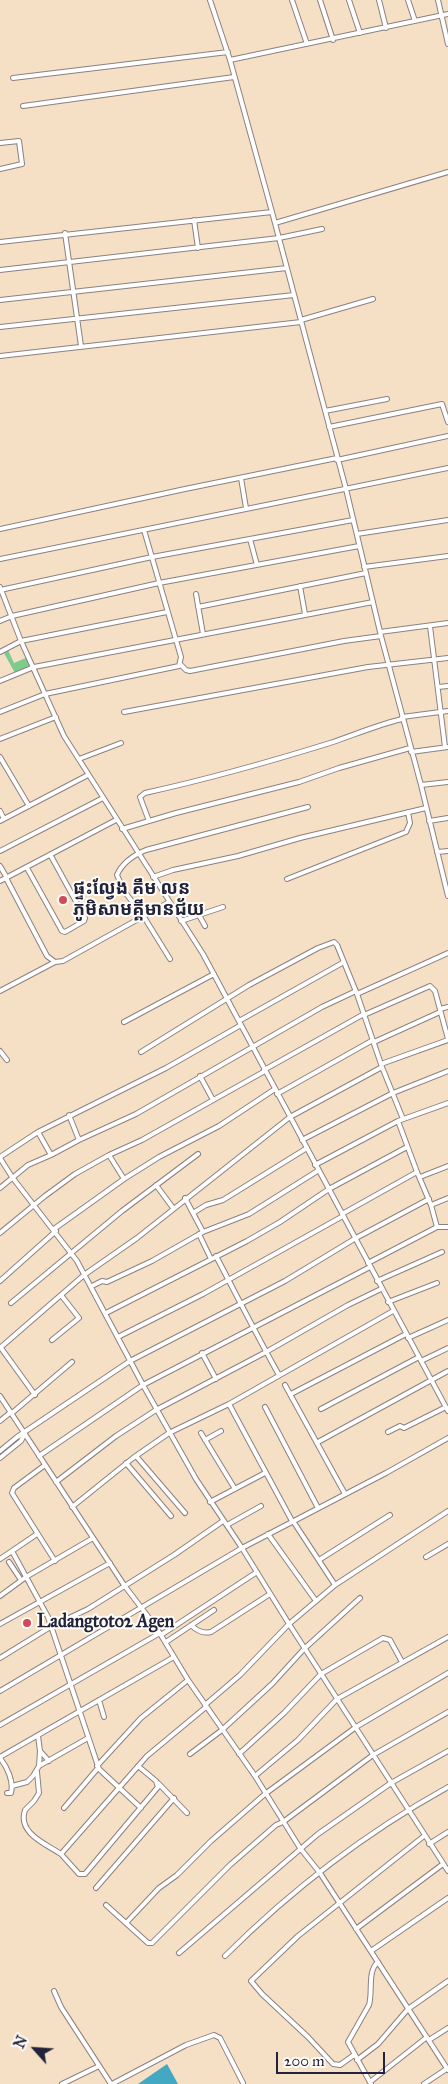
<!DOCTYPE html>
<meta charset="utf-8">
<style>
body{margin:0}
#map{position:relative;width:448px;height:2084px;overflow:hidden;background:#f5e0c6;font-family:"IM FELL Great Primer",serif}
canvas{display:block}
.north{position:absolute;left:10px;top:2024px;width:50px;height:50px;-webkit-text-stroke:4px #fdfcf7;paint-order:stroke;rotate:296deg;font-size:14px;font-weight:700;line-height:20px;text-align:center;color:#22223b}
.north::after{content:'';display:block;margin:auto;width:18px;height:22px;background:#22223b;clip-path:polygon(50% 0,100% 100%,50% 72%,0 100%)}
.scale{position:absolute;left:276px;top:2052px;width:109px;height:22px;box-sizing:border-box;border:2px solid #22223b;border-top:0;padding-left:6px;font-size:15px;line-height:18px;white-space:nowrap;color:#22223b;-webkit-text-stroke:4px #fdfcf7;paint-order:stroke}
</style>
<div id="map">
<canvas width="448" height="2084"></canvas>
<div class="north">N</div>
<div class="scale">200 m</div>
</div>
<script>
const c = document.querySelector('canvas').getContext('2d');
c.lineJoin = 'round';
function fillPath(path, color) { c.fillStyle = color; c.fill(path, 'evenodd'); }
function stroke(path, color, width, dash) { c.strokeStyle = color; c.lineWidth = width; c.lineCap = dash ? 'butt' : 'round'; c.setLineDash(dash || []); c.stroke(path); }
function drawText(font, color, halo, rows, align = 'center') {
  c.font = font + ' "IM FELL Great Primer","Noto Sans Khmer",serif'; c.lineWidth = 4; c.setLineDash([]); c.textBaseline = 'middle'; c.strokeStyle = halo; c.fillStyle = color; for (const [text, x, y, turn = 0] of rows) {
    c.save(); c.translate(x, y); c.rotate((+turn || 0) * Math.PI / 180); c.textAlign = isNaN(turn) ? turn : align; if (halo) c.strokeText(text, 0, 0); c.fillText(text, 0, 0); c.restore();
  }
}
fillPath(new Path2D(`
 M8,650L14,663L28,657L34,667L16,675L4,653Z`), '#7dcc8c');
fillPath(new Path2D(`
 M167,2064L178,2084H138Z`), '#43a9c3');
const minor = new Path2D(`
 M210,0L230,60L272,212L346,489L381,636L421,785L448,896
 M292,0L307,44
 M320,0L333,40
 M349,0L360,33
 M379,0L386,28
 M408,0L415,21
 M438,0L448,44
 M230,60L448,14
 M13,78L228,52
 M23,106L234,77
 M0,143L19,141L22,164L0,169
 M194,220L198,248
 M275,223L448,172
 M65,233L81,346
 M0,242L272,212
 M0,270L279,238L322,229
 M0,300L287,268
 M301,320L373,299
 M0,327L294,295
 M0,356L301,322
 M325,411L387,399
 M329,427L442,404L448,422
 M337,460L448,436
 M241,478L246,508
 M0,529L185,489L337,458
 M357,534L448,520
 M250,539L257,565
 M0,559L448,468
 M364,567L448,556
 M300,586L305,614
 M0,587L21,641L64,736L203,954L448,1411
 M0,590L152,557L353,520
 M196,594L203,634
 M198,607L366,573
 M0,621L12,616L159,583L359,546
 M430,626L445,747
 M380,632L448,623
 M0,652L21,641L167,612
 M180,664L186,670L190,671L344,641L381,636
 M0,681L34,667L373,602
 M438,687L448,686
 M0,712L45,694L179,666L181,657L144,530
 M124,712L368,667L448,658
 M402,717L448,711
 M0,739L56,717
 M411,752L448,747
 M0,757L29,806
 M79,759L121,743
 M421,785L448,782
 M0,811L4,819
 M0,821L88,775
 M149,821L140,797L145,793C208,779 269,762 330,743C354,735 377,725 402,719
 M429,821L448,818
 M122,829L176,813L299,782L339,768L410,748
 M0,851L103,798
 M437,852L448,851
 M0,866L7,878
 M27,868L62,931L65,932L84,921L85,918L51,856
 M153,877L173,870L238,856L300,838L426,808
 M6,878L47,956L55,962L63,961L169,902
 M287,879L406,832L410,823L408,812
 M0,881L116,820
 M199,915L205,926
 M181,921L223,907
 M170,959L144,917L124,891L117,875C122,863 134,855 146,850L308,807
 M0,991L55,962
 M357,994L448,953
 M440,1009L448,1007
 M364,1015L430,986L435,991L448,1039
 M239,1021L344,962
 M124,1022L214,974
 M374,1042L440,1012
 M0,1051L7,1060
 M141,1052L249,985L318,948L334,942L337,945L357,994L382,1067L403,1119
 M381,1064L448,1040
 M264,1070L364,1014
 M200,1076L213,1100
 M277,1094L373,1040
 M69,1115L79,1140L136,1114L322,1007L356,991
 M38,1132L51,1155L79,1140
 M302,1140L393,1093L448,1071
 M109,1155L124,1179
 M0,1157L38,1132L166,1068L241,1025
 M0,1158L12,1177L77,1261L143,1385L196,1479L242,1548L289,1624L448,1871
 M315,1165L398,1121L448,1103
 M420,1177L448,1166
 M156,1185L173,1208
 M0,1188L28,1165L51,1155
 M185,1198L203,1232
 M431,1205L448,1198
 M193,1213L206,1205L223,1200L307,1148
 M342,1214L417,1172L398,1121
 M437,1227H448
 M54,1229L124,1179L159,1157L219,1126L275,1089
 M0,1233L45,1196L75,1174L109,1155L142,1140L265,1071
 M199,1234L211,1259
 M216,1256C237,1296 257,1336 279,1375
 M368,1263L437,1227L431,1205L417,1172
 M0,1281L56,1231
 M377,1281L442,1252
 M92,1286L102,1281L107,1282L152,1261L203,1232L249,1214L319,1170
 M388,1302L437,1283
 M11,1303L122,1211L198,1154
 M106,1313L247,1241L280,1222L329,1189L407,1147
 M118,1337L203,1294L343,1216
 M408,1338L448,1320
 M52,1340L79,1318L61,1295
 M0,1348L84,1275L137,1238L290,1117L382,1067
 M1,1348L35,1395
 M202,1353L216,1379
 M421,1361L448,1348
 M285,1385L345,1494
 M291,1394L406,1334
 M0,1396L124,1585L156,1627L188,1680L255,1776L300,1848L320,1873L448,2070
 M229,1404L292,1521
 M265,1407L318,1508
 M321,1409L419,1357
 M12,1413L72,1362
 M0,1421L11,1412
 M388,1432L400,1426L404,1428L446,1407
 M201,1433L235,1489
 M205,1440L221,1431
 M318,1442L448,1371
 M0,1451L17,1437L130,1361L285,1281L356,1238L429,1199
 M39,1456L143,1385L370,1267
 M136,1456L185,1513
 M0,1458L21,1441L25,1433
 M126,1463L171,1516
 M45,1465L14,1488L12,1493L55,1561
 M56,1482L116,1436L156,1410L266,1352L348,1305L381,1289
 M210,1502L265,1473
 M72,1507L133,1458L169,1433L229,1404L393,1311
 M293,1521L335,1585
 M227,1525L261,1506
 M37,1534L12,1551L48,1617L99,1769L141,1808
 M268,1534L316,1601
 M426,1557L448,1544
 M0,1559L12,1551
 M319,1560L390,1515
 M9,1562L21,1580
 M0,1596L26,1577L93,1538
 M0,1624L110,1563
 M191,1625C197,1631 203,1634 211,1632L270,1594
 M161,1635L257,1572
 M166,1642L214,1610
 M0,1658L52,1626L88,1609L174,1555L223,1521
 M0,1691L242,1548L386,1473L448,1438
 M99,1700L104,1717
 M205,1705L240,1675L289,1624L335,1585L448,1511
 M0,1725L160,1633
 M38,1736L40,1751L49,1761
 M190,1754L222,1730L272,1684L304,1649L360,1598
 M239,1754L284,1713L321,1674L383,1638L390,1640L402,1662
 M0,1757L174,1657
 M0,1758C7,1767 14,1781 11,1793H7
 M39,1766L40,1751
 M97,1766L141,1718L188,1680
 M37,1772L39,1793L34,1801L25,1810C17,1833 46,1844 61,1854L147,1756L206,1707
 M255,1776L298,1740L337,1699L448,1637
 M158,1783L187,1813
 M12,1786L27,1782L33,1776L39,1766L88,1738
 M64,1808L98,1768
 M429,1844L448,1832
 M61,1854L79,1874H85L158,1787L156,1781L138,1766
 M96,1888L174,1798
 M106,1905L148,1943H152L230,1865L276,1825L283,1822L373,1755L448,1712
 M126,1923L159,1888L177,1875L211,1841L265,1794L356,1727L448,1673
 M356,1929L443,1864
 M371,1951L448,1898
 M179,1953L318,1834L391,1783L448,1751
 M225,1956C290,1891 367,1832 448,1787
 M54,1991L61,2007L111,2084
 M429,2040L448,2028
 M354,2055L340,2065L333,2064L308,2037L262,1994L251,1981L298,1936L424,1836
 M357,2060L378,2044L408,2009L448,1981
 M370,2082L427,2037
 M62,2084L99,2066
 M112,2084L186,2045L214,2035L220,2038L243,2083
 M371,2084L348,2042L369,2005C373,1992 367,1971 378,1962
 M424,2084L448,2068`);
stroke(minor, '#8c8180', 6);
stroke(minor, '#fff', 4);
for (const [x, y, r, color] of [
 [63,900,5,"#d1495b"],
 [27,1623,5,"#d1495b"]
]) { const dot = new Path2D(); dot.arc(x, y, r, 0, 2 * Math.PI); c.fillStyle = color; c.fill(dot); stroke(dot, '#fdfcf7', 2); }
drawText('bold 18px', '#22223b', '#fdfcf7', [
 ["ផ្ទះល្វែង គឹម លន",73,890],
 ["ភូមិសាមគ្គីមានជ័យ",73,911],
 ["Ladangtoto2 Agen",37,1623]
], 'left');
</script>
